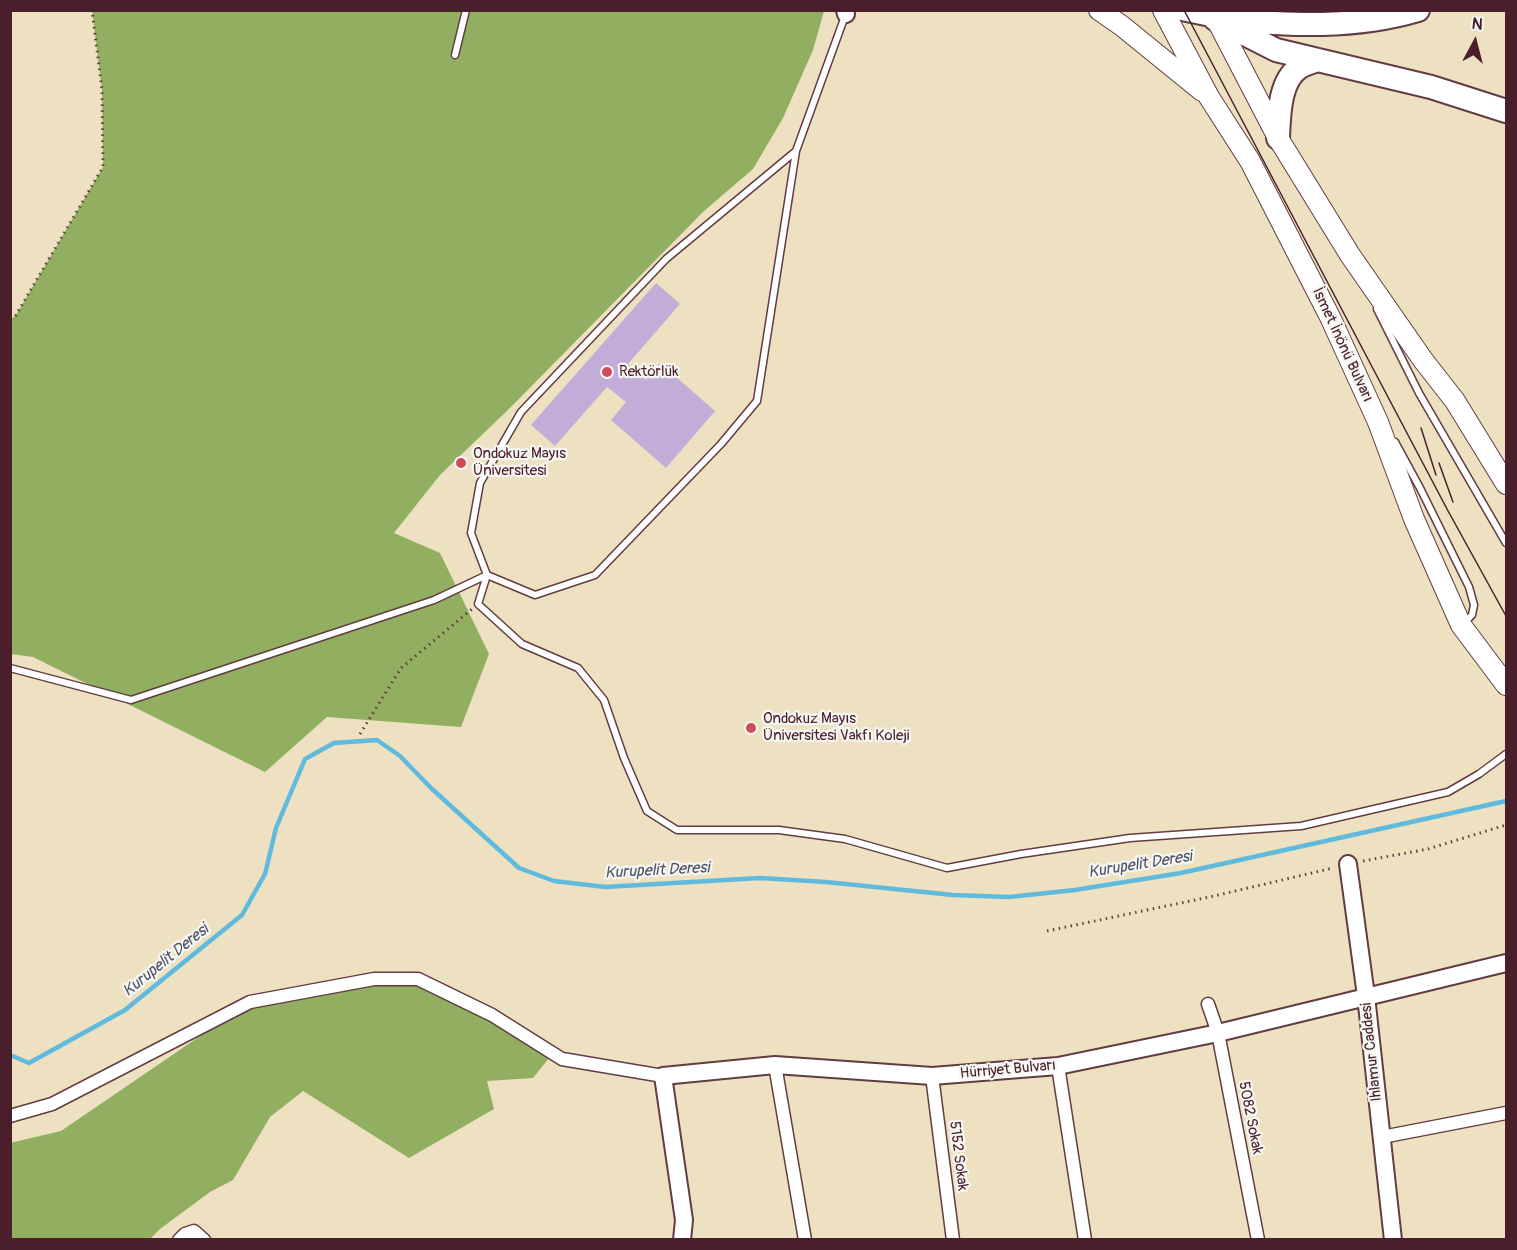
<!DOCTYPE html>
<meta charset="utf-8">
<style>
body{margin:0}
#map{position:relative;width:1517px;height:1250px;overflow:hidden;background:#ede1c1;font-family:Pangolin,sans-serif}
canvas{display:block}
.frame{position:absolute;inset:0;border:12px solid #4a1f2b;pointer-events:none}
.north{position:absolute;left:1445px;top:12px;width:60px;height:60px;-webkit-text-stroke:4px #f6f6f2;paint-order:stroke;rotate:7deg;font-size:16px;font-weight:700;line-height:24px;text-align:center;color:#4a1f2b}
.north::after{content:'';display:block;margin:auto;width:21px;height:27px;background:#4a1f2b;clip-path:polygon(50% 0,100% 100%,50% 72%,0 100%)}
</style>
<div id="map">
<canvas width="1517" height="1250"></canvas>
<div class="frame"></div>
<div class="north">N</div>
</div>
<script>
const c = document.querySelector('canvas').getContext('2d');
c.lineJoin = 'round';
function fillPath(path, color) { c.fillStyle = color; c.fill(path, 'evenodd'); }
function stroke(path, color, width, dash) { c.strokeStyle = color; c.lineWidth = width; c.lineCap = dash ? 'butt' : 'round'; c.setLineDash(dash || []); c.stroke(path); }
function drawText(font, color, halo, rows, align = 'center') {
  c.font = font + ' Pangolin,sans-serif'; c.lineWidth = 4.5; c.setLineDash([]); c.textBaseline = 'middle'; c.strokeStyle = halo; c.fillStyle = color; for (const [text, x, y, turn = 0] of rows) {
    c.save(); c.translate(x, y); c.rotate((+turn || 0) * Math.PI / 180); c.textAlign = isNaN(turn) ? turn : align; if (halo) c.strokeText(text, 0, 0); c.fillText(text, 0, 0); c.restore();
  }
}
fillPath(new Path2D(`
 M92,11H824L813,50L783,118L753,169L704,211L510,408L440,475L394,533L440,553L489,654L461,727L327,717L265,772L33,657L11,654V319L16,315L103,167L102,90Z
 M418,979L553,1053L533,1078L487,1081L494,1109L409,1158L303,1091L270,1117L233,1180L210,1192L160,1229L150,1239H11L10,1143L61,1131L250,1002Z`), '#92ae60');
stroke(new Path2D(`
 M10,1055L29,1063L125,1010L242,915L265,874L276,828L305,759L334,743L377,740L400,756L431,788L519,868L554,881L605,887L760,878L826,882L953,895L1009,897L1075,890L1181,873L1506,801`), '#5fbadd', 4.5);
fillPath(new Path2D(`
 M656,283L680,304L628,364L646,380L660,363L715,411L666,468L611,420L626,402L607,387L555,446L531,425Z`), '#c1add8');
const lane = new Path2D(`
 M455,55L466,10
 M796,151L666,259L521,412L480,483L471,533L487,575L535,595L595,575L721,444L757,401L796,151L845,16
 M1377,309L1419,393L1506,543
 M1395,442L1420,488L1469,587L1474,605L1472,615L1464,623
 M10,668L131,700L434,600L487,575L478,604L522,644L578,668L604,700L624,758L647,811L677,830H779L845,839L947,868L1021,854L1130,838L1301,826L1448,792L1479,774L1506,754`);
const street = new Path2D(`
 M1208,1004L1218,1033L1258,1240
 M775,1065L805,1240
 M1058,1066L1085,1240
 M932,1076L953,1240
 M10,1116L52,1104L250,1002L374,979H418L492,1015L562,1059L663,1076
 M1382,1137L1506,1113
 M179,1240L185,1234L194,1231L204,1240`);
const secondary = new Path2D(`
 M845,10L846,14
 M1172,10L1215,19
 M1348,864L1366,996L1393,1240
 M682,1240L684,1220L663,1076L775,1065L932,1076L1058,1066L1218,1033L1506,963`);
const primary = new Path2D(`
 M1099,10L1122,26L1202,91
 M1163,10L1209,97L1250,161L1331,319L1378,422L1414,519L1461,625L1506,685
 M1213,13L1278,138L1350,255L1423,360L1455,401L1506,484`);
const highway = new Path2D(`
 M1215,19L1276,50L1431,87L1506,111
 M1226,20C1291,25 1354,29 1418,10
 M1278,138C1279,116 1279,80 1300,67C1305,64 1312,62 1318,60`);
stroke(lane, '#623c42', 9);
stroke(street, '#623c42', 15);
stroke(secondary, '#623c42', 20);
stroke(primary, '#623c42', 22);
stroke(highway, '#623c42', 26);
stroke(new Path2D(`
 M10,319L16,315L103,167L102,90L92,10
 M360,734L401,668L472,609
 M1363,861L1428,849L1506,825
 M1047,931L1214,896L1333,868`), '#623c42', 3, [1.5, 4.5]);
stroke(lane, '#fff', 6);
stroke(street, '#fff', 12);
stroke(secondary, '#fff', 16);
stroke(primary, '#fff', 20);
stroke(highway, '#fff', 22);
stroke(new Path2D(`
 M1184,10L1447,509L1506,616
 M1421,428L1436,475
 M1439,463L1453,502`), '#4a1f2b', 1.5);
for (const [x, y, r, color] of [
 [607,372,6,"#d1495b"],
 [461,463,6,"#d1495b"],
 [751,728,6,"#d1495b"]
]) { const dot = new Path2D(); dot.arc(x, y, r, 0, 2 * Math.PI); c.fillStyle = color; c.fill(dot); stroke(dot, '#f6f6f2', 2); }
drawText('15px', '#4a1f2b', '#f6f6f2', [
 ["İsmet İnönü Bulvarı",1342,345,65],
 ["Ihlamur Caddesi",1372,1052,-96],
 ["Hürriyet Bulvarı",1008,1070,-5],
 ["5082 Sokak",1250,1118,79],
 ["5152 Sokak",958,1156,83]
]);
drawText('15px', '#4a1f2b', '#f6f6f2', [
 ["Rektörlük",619,372],
 ["Ondokuz Mayıs",473,454],
 ["Üniversitesi",473,471],
 ["Ondokuz Mayıs",763,719],
 ["Üniversitesi Vakfı Koleji",763,736]
], 'left');
drawText('italic 16px', '#515569', '#f6f6f2', [
 ["Kurupelit Deresi",1140,865,-9],
 ["Kurupelit Deresi",657,871,-3],
 ["Kurupelit Deresi",166,961,-39]
]);
</script>
